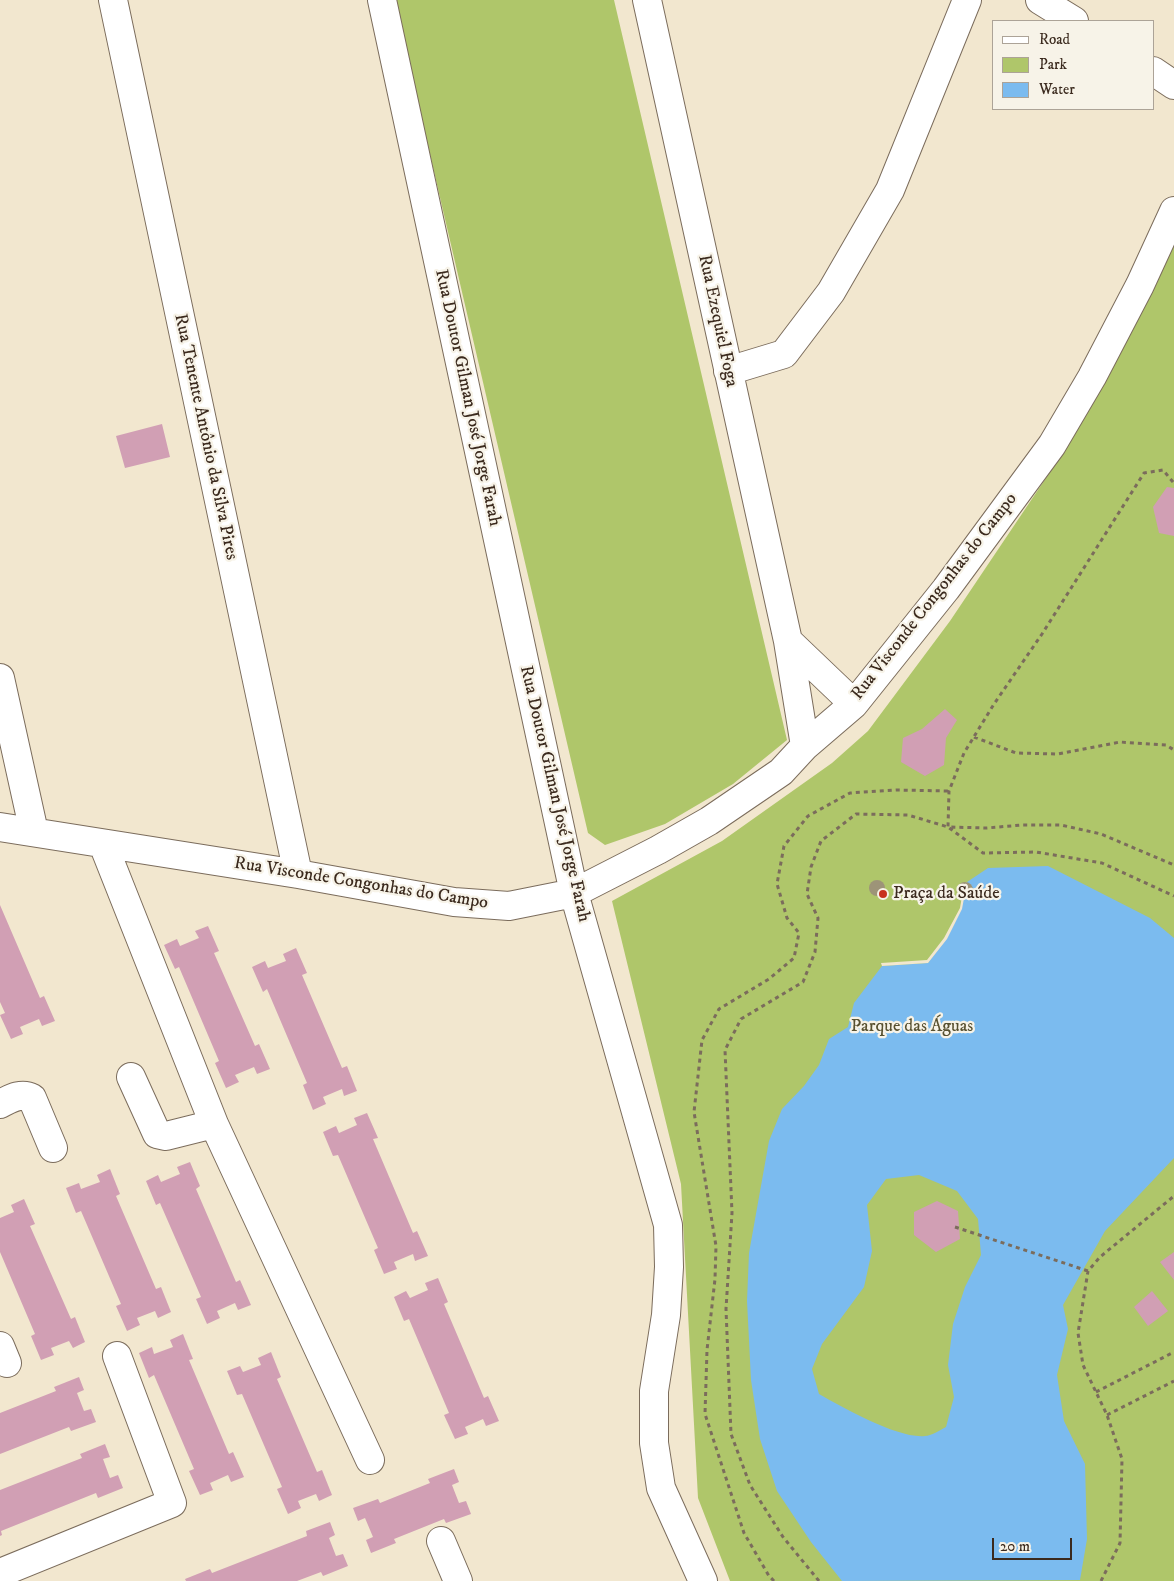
<!DOCTYPE html>
<meta charset="utf-8">
<style>
body{margin:0}
#map{position:relative;width:1174px;height:1581px;overflow:hidden;background:#f2e7cf;font-family:"IM FELL DW Pica",serif}
canvas{display:block}
.legend{position:absolute;left:992px;top:20px;width:162px;height:90px;box-sizing:border-box;background:#f7f3e8;border:1px solid #aca397;margin:0;padding:6px 9px;list-style:none;font-size:15px;color:#3b2a1e}
.legend li{display:flex;align-items:center;gap:10px;height:25px}
.legend b{width:25px;border:1px solid #aca397}
.scale{position:absolute;left:992px;top:1538px;width:80px;height:22px;box-sizing:border-box;border:2px solid #3b2a1e;border-top:0;padding-left:6px;font-size:15px;line-height:18px;white-space:nowrap;color:#3b2a1e;-webkit-text-stroke:4px #f7f3e8;paint-order:stroke}
</style>
<div id="map">
<canvas width="1174" height="1581"></canvas>
<ul class="legend">
<li><b style="height:6px;background:#fff"></b>Road</li>
<li><b style="height:14px;background:#afc66a"></b>Park</li>
<li><b style="height:14px;background:#7bbbef"></b>Water</li>
</ul>
<div class="scale">20 m</div>
</div>
<script>
const c = document.querySelector('canvas').getContext('2d');
c.lineJoin = 'round';
function fillPath(path, color) { c.fillStyle = color; c.fill(path, 'evenodd'); }
function stroke(path, color, width, dash) { c.strokeStyle = color; c.lineWidth = width; c.lineCap = dash ? 'butt' : 'round'; c.setLineDash(dash || []); c.stroke(path); }
function drawText(font, color, halo, rows, align = 'center') {
  c.font = font + ' "IM FELL DW Pica",serif'; c.lineWidth = 4.5; c.setLineDash([]); c.textBaseline = 'middle'; c.strokeStyle = halo; c.fillStyle = color; for (const [text, x, y, turn = 0] of rows) {
    c.save(); c.translate(x, y); c.rotate((+turn || 0) * Math.PI / 180); c.textAlign = isNaN(turn) ? turn : align; if (halo) c.strokeText(text, 0, 0); c.fillText(text, 0, 0); c.restore();
  }
}
fillPath(new Path2D(`
 M394,0H614L787,740L733,784L665,824L605,845L588,833Z
 M1174,231V1581H730L698,1498L681,1184L612,901L722,841L832,763L868,731L950,621L1048,475Z`), '#afc66a');
fillPath(new Path2D(`
 M1048,866L1150,918L1174,938V1158L1105,1231L1063,1305L1068,1329L1057,1375L1064,1421L1085,1464L1087,1539L1080,1580L842,1581L811,1542L777,1491L760,1439L751,1380L747,1301L749,1253L769,1141L782,1109L804,1086L819,1065L829,1039L848,1027L854,1003L882,966L928,963C951,933 960,919 967,882L988,868ZM919,1175L957,1191L978,1219L981,1255L965,1287L953,1324L948,1365L954,1397L946,1427C940,1430 931,1436 925,1436C898,1439 842,1407 819,1394L812,1369L822,1344L864,1287L872,1251L867,1205L886,1179Z`), '#7bbbef');
fillPath(new Path2D(`
 M967,882L962,909L947,939L928,963L882,966L881,963L927,960L944,938L960,908L964,884Z`), '#f2e7cf');
fillPath(new Path2D(`
 M162,424L170,457L125,468L116,436Z
 M1167,487L1174,488V536L1159,533L1153,507Z
 M945,709L957,720L946,738L944,765L925,776L901,762L903,738L922,729Z
 M0,905L40,998L44,996L55,1021L42,1026L39,1019L20,1027L23,1034L11,1039L0,1015L5,1013L0,1002Z
 M208,926L219,951L214,953L255,1046L259,1044L270,1069L257,1074L254,1067L235,1075L239,1082L226,1088L215,1063L219,1061L179,967L175,969L164,945L177,939L180,946L199,938L195,931Z
 M296,948L307,973L302,975L342,1068L347,1066L357,1091L344,1096L342,1089L323,1097L326,1104L313,1110L303,1085L307,1083L267,989L263,992L252,967L265,961L268,968L286,961L283,954Z
 M367,1113L378,1138L373,1139L413,1233L417,1231L428,1256L415,1261L413,1254L394,1262L397,1269L384,1274L374,1250L378,1248L338,1155L333,1156L323,1132L336,1126L339,1133L357,1125L354,1118Z
 M190,1162L200,1186L196,1189L236,1282L240,1280L251,1305L238,1310L235,1303L217,1311L220,1318L207,1324L196,1299L201,1297L160,1203L156,1205L146,1181L158,1175L161,1182L180,1174L177,1167Z
 M110,1169L120,1194L116,1196L156,1289L161,1287L171,1312L158,1318L155,1311L137,1318L140,1325L127,1331L116,1306L121,1304L81,1211L76,1213L66,1188L79,1183L81,1189L100,1182L97,1175Z
 M24,1199L35,1224L30,1226L71,1319L75,1317L85,1342L73,1348L69,1341L51,1348L54,1355L41,1360L31,1336L35,1334L0,1252V1218L14,1212L11,1205Z
 M937,1201L958,1211L960,1239L936,1252L914,1235V1212Z
 M1174,1252V1280L1160,1262Z
 M438,1278L448,1302L444,1304L484,1398L488,1396L499,1421L486,1426L483,1419L465,1427L468,1434L455,1439L444,1415L449,1413L409,1319L404,1321L394,1297L406,1291L410,1298L428,1290L425,1283Z
 M1152,1291L1168,1311L1148,1326L1134,1307Z
 M183,1334L193,1359L189,1360L229,1454L233,1452L244,1477L231,1482L228,1475L210,1483L213,1490L200,1495L189,1471L194,1469L154,1375L149,1378L139,1353L152,1347L154,1354L173,1347L170,1340Z
 M271,1352L281,1377L277,1379L317,1472L322,1470L332,1495L319,1501L316,1494L298,1501L301,1508L288,1514L277,1489L282,1487L242,1394L237,1395L227,1371L240,1366L243,1372L261,1365L258,1358Z
 M79,1377L84,1390L77,1393L84,1411L91,1409L96,1422L71,1431L69,1427L0,1454V1413L56,1391L54,1387Z
 M105,1444L110,1457L103,1459L110,1478L118,1475L123,1488L98,1498L96,1493L1,1531L2,1535L0,1536V1490L82,1458L80,1454Z
 M454,1469L459,1482L452,1485L459,1503L466,1501L471,1514L446,1523L444,1519L394,1539L396,1543L371,1553L366,1540L373,1537L365,1518L358,1521L353,1508L378,1499L380,1503L430,1483L428,1479Z
 M330,1522L335,1535L329,1538L336,1556L343,1554L348,1566L323,1576L321,1572L297,1581H186L185,1579L210,1569L212,1573L307,1536L306,1531Z`), '#d19fb4');
const minor = new Path2D(`
 M113,0L298,874
 M382,0L574,893L668,1225L669,1267L666,1315L654,1391V1443L661,1488L703,1581
 M647,0L788,641L805,746
 M1040,0L1074,21
 M1153,71L1174,85
 M728,371L784,354L831,292L890,190L967,0
 M788,641L854,704
 M0,678L34,832
 M0,827L298,874L454,902L509,906L574,893L658,850L709,821L781,772L805,746L854,704L946,589L1052,445L1092,377L1140,285L1174,211
 M103,844L214,1124L370,1460
 M131,1077L157,1134L166,1136L214,1124
 M0,1104C10,1099 21,1092 32,1098L53,1148
 M0,1346L7,1363
 M441,1541L458,1581
 M0,1573L172,1503L117,1356`);
stroke(minor, '#7b6c5c', 30);
stroke(new Path2D(`
 M1173,482L1163,470L1144,473L1042,634L994,704L964,753L949,791L948,827L987,828L1022,825H1061L1101,834L1174,865
 M974,737L1016,753L1058,754L1120,742L1166,745L1174,750
 M955,1227L1088,1271
 M1096,1392L1174,1352
 M1107,1415L1174,1381
 M774,1581L769,1576L744,1533L705,1414L707,1350L715,1279L716,1246L694,1112L702,1040L719,1009L769,979L794,958L799,933L787,918L777,884L784,846L808,816L850,793L896,790L949,791
 M819,1581L783,1537L750,1485L731,1434L726,1309L732,1213L725,1050L741,1019L803,982L815,952L818,918L807,894L811,867L821,841L856,814L908,815L948,827L983,853L1036,852L1102,863L1174,896
 M1101,1581L1120,1543L1122,1459L1107,1415L1083,1365L1078,1333L1088,1271L1100,1257L1174,1196`), '#7b6c5c', 3, [4, 4]);
stroke(minor, '#fff', 28);
c.fillStyle = '#9d9478';
for (const [x, y] of [
 [877,888],
 [965,890]
]) { c.beginPath(); c.arc(x, y, 8, 0, 2 * Math.PI); c.fill(); }
for (const [x, y, r, color] of [
 [883,894,5,"#c8321e"]
]) { const dot = new Path2D(); dot.arc(x, y, r, 0, 2 * Math.PI); c.fillStyle = color; c.fill(dot); stroke(dot, '#f7f3e8', 2); }
drawText('18px', '#3b2a1e', '#f7f3e8', [
 ["Rua Ezequiel Foga",717,321,78],
 ["Rua Doutor Gilman José Jorge Farah",467,398,78],
 ["Rua Tenente Antônio da Silva Pires",205,437,78],
 ["Rua Visconde Congonhas do Campo",935,597,-52],
 ["Rua Doutor Gilman José Jorge Farah",554,794,77],
 ["Rua Visconde Congonhas do Campo",361,884,9]
]);
drawText('18px', '#3b2a1e', '#f7f3e8', [
 ["Praça da Saúde",893,894]
], 'left');
drawText('18px', '#585131', '#f7f3e8', [
 ["Parque das Águas",912,1027]
]);
</script>
